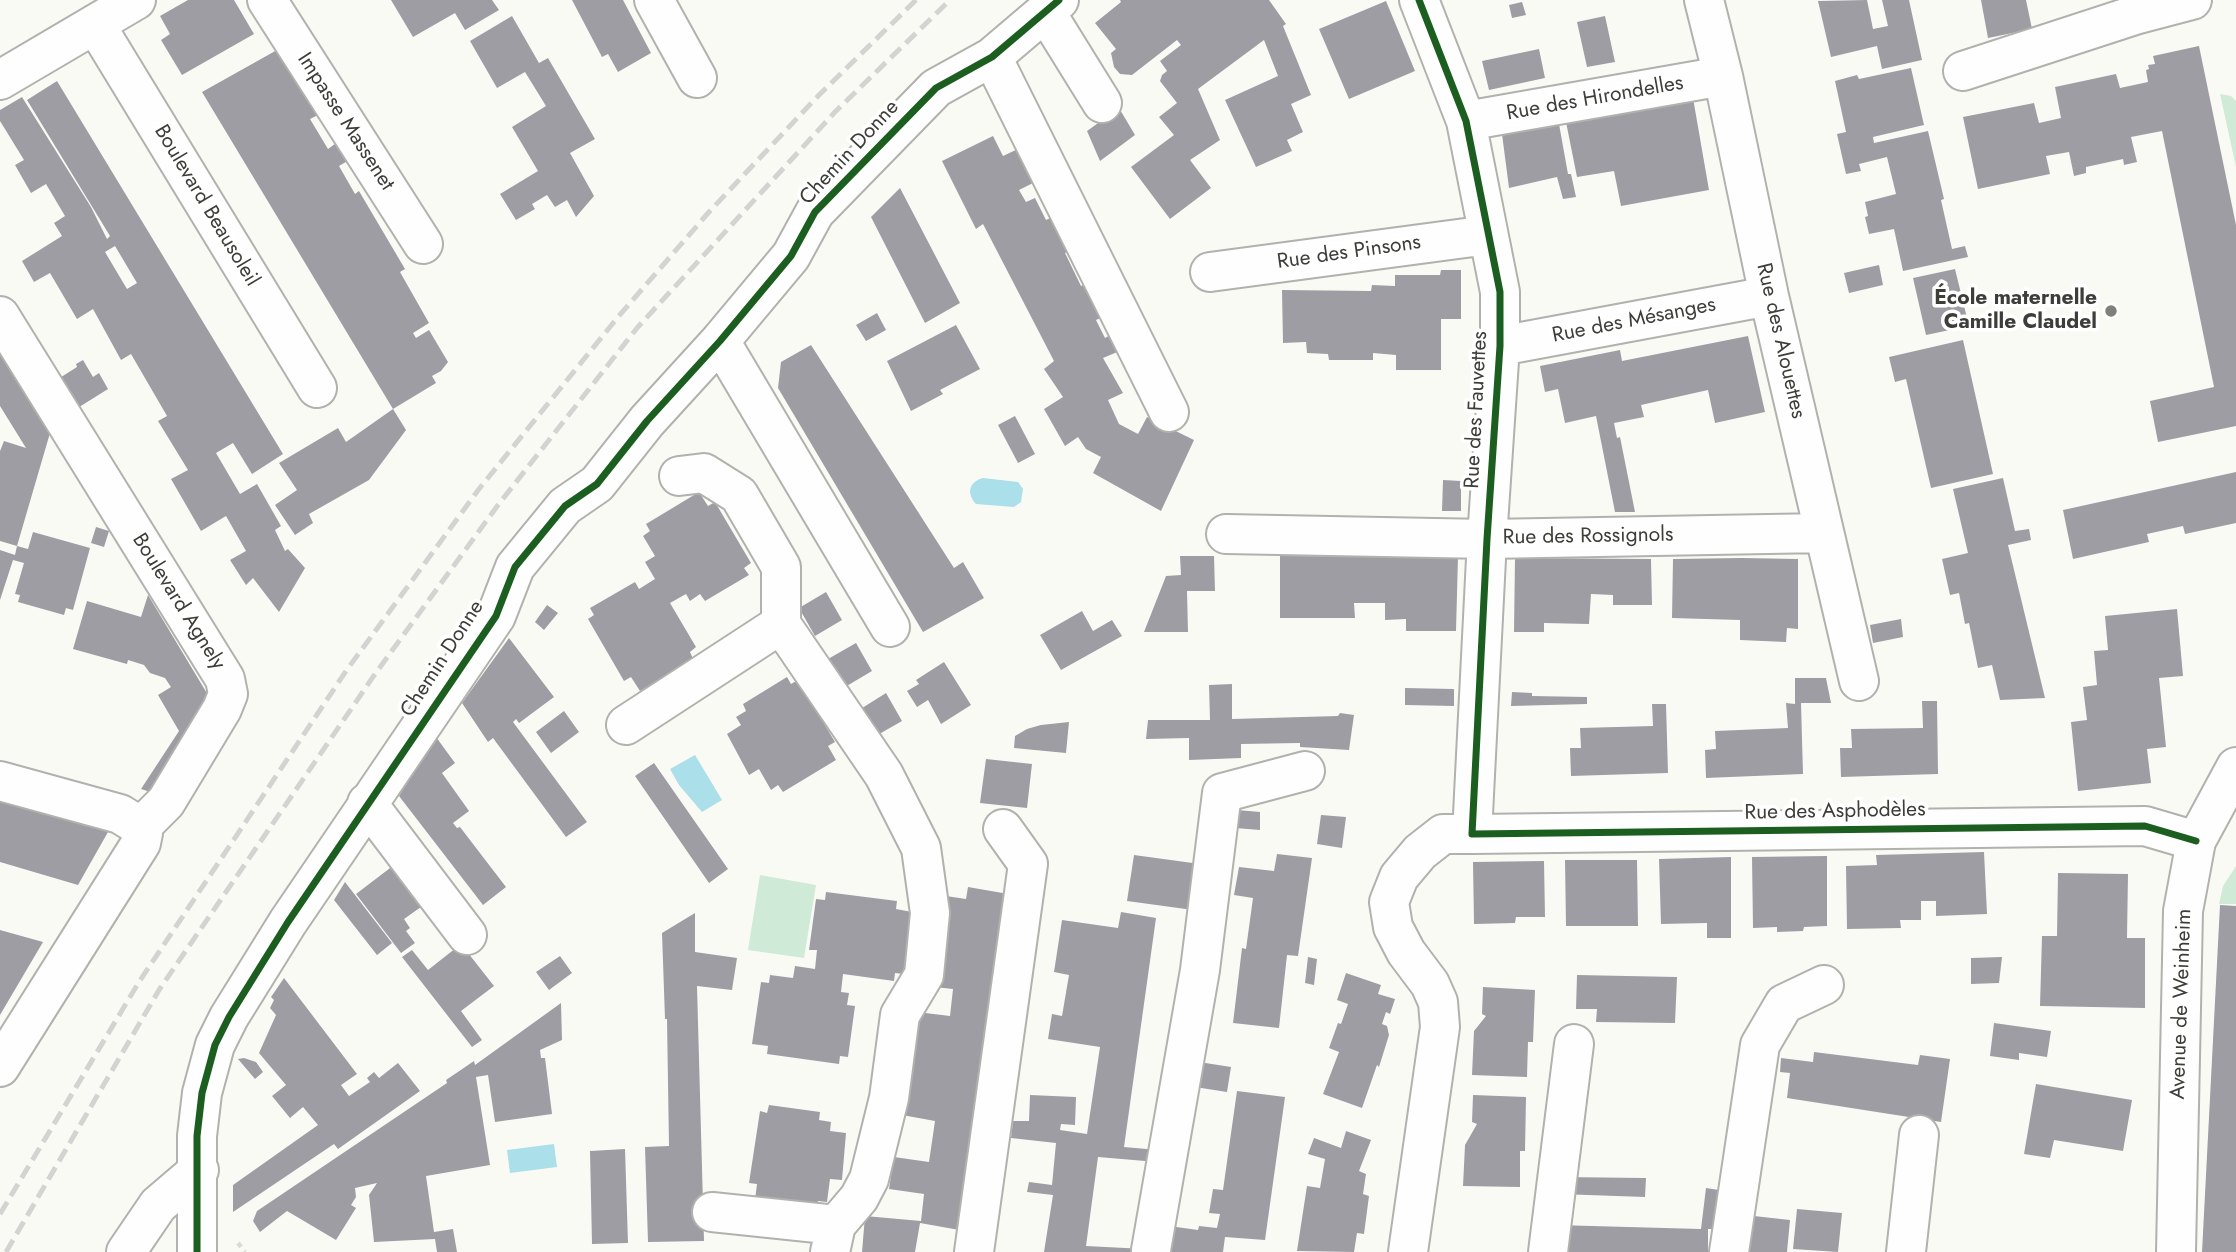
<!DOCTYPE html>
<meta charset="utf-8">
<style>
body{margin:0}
canvas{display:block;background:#fafaf5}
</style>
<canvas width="2236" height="1252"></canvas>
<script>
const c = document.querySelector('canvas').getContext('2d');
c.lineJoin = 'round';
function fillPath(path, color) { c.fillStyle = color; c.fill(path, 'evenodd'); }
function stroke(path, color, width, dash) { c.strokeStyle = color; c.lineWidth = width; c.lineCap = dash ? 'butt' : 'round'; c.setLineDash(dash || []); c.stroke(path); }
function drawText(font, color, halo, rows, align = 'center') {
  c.font = font + ' Jost,sans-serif'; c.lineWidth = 7; c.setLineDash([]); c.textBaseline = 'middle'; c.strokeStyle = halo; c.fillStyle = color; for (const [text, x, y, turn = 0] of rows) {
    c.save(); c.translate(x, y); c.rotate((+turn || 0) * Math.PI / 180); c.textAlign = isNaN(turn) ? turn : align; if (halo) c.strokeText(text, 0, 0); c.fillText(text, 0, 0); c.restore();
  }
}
fillPath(new Path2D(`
 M2220,94L2231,96L2236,101V167Z
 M2236,866V904H2219L2223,886Z
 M760,875L816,885L804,958L748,950Z`), '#cfead6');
fillPath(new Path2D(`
 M983,478L1018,482L1023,489L1021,502L1014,507L976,504C966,493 969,482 983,478Z
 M695,755L722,800L702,812L679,785L670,769Z
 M554,1144L557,1167L510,1173L507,1150Z`), '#abdfe9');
fillPath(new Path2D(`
 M188,0H234L254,34L182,75L161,40L170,34L160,16Z
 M391,0H492L499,10L465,30L455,13L413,37Z
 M572,0H623L651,53L618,72L608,54L602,57Z
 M1120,0H1269L1286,24L1283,26L1311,95L1291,104L1303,132L1287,140L1292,151L1256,167L1225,100L1278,76L1264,40L1198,89L1220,140L1190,160L1211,188L1170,219L1131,167L1174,135L1159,117L1177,103L1160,81L1162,75L1167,71L1160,61L1181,45L1177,40L1132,75L1120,74L1114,67L1111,53L1116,49L1095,23L1121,2Z
 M1867,0L1873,29L1888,26L1882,0H1909L1922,60L1882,69L1877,46L1831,57L1818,1Z
 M1981,0H2026L2032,29L1988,38Z
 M1386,1L1415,71L1349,99L1319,29Z
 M1522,2L1526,15L1512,18L1509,5Z
 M512,16L539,63L548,58L595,139L570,153L594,196L576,217L567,200L555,207L547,195L532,204L535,209L516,220L500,194L538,171L512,127L546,106L525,72L497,88L470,41Z
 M1605,16L1615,62L1587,67L1577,22Z
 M2199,46L2236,225V426L2158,442L2150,401L2214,387L2162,131L2131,137L2137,162L2124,165L2123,159L2086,167V173L2074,176L2069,152L2046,156L2050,174L1978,189L1963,117L2034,103L2039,123L2061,118L2055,87L2116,74L2120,88L2148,82L2146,70L2149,69L2148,65L2155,64L2153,56Z
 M1539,49L1545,78L1489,90L1482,61Z
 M277,50L320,114L310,119L328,149L339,141L351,159L339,166L355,194L359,191L405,269L400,272L429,323L413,333L416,338L429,330L448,362L441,371L432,376L436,383L393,409L202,92Z
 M1911,68L1924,125L1873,137L1874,143L1928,131L1944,199L1941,200L1952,249L1965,246L1968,257L1903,271L1894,229L1869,234L1865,217L1868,216L1865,202L1896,194L1887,157L1859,164L1861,171L1846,174L1837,134L1846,132L1835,81L1857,75L1859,79Z
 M57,81L283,454L252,474L233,443L216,453L240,494L257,484L281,526L275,530L285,551L288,549L305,568L279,612L253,578L246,585L230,560L246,551L226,516L201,531L171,479L188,470L158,421L167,416L131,354L121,360L93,309L77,319L50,273L34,282L22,261L62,236L54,223L65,216L46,184L31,193L15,165L24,160L0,121V110L22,97L91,207L107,239L110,236L27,100ZM115,246L137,283L127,289L105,252Z
 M1693,98L1709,190L1621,206L1614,171L1577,177L1566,122Z
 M1119,108L1135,135L1100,161L1087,131Z
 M1559,124L1568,174H1571L1576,197L1563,199L1557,177L1509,188L1502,134Z
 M993,136L1003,156L1020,148L1037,181L1019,190L1026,202L1035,198L1046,220L1061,213L1078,247L1065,253L1081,286L1093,280L1109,314L1096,320L1105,338L1112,334L1122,350L1103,358L1123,393L1108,400L1119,424L1138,434L1147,417L1194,440L1161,511L1093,473L1101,457L1086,449L1078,437L1065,446L1044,409L1063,397L1044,369L1054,361L983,224L976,229L942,161Z
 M900,188L960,303L925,323L871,217Z
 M1879,265L1883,285L1849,293L1844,273Z
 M1955,269L1969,326L1926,335L1913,278Z
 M1441,270H1461V319H1441V370H1396V355L1373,353V360H1329L1328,354L1307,353L1306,342L1283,343L1282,290L1371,291L1372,285L1395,286V275H1440Z
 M877,313L886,330L866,341L856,325Z
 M956,325L980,369L940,390L943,394L911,411L887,361Z
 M1748,336L1765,412L1715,423L1708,390L1641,405L1644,417L1614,423L1617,438L1620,437L1635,512H1615L1596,416L1565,423L1558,389L1545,392L1540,366L1620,350L1622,361Z
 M1963,340L1993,474L1931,488L1906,379L1895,382L1889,357Z
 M811,345L954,568L963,562L984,598L923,632L778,388L781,362Z
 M0,351L50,433L17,546L0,541V451L4,441L26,448L0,406Z
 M83,360L93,377L99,373L108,389L76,409L58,379L77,367L76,364Z
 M393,409L406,430L369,480L309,514L313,523L295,535L275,505L297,490L279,463L338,428L346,442Z
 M1015,416L1035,454L1018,463L998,425Z
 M2236,472V523L2185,534L2183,526L2147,534L2149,542L2073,559L2063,510Z
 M2003,478L2015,531L2029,529L2031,540L2008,545L2045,698L2000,700L1992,665L1978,668L1969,623L1965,624L1959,593L1950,595L1942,559L1968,553L1953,489Z
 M1443,480L1461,481V511H1442Z
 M699,492L708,506L715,502L751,563L744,568L749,575L705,601L700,594L690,601L686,594L670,603L696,647L690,652L693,659L640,691L631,677L624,681L588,619L594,615L590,608L635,582L639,589L655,579L645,562L655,556L643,536L650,531L646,524Z
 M96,527L109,531L104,547L91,543Z
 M33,532L90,548L73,610L66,608L64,615L18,602L20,595L15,594L24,563L13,560L0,600V550L15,555L17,546L28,549Z
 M1180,556H1214L1215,591H1187L1188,632H1144L1166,576L1181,575Z
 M1280,556L1458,557L1456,631H1406V619L1385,620V603H1354L1355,618H1280Z
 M1515,558L1651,559L1652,605H1613V595L1591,594L1589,624L1544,623V632H1514Z
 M1742,558L1798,559V629L1787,628L1786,642L1740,640V620L1672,618L1673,559Z
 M826,592L842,620L815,636L799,608Z
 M148,595L214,705L160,795L141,789L179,731L158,695L171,687L165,678L150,673L144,665L128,660L127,664L73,649L87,601L141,617Z
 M547,605L558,613L544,630L535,622Z
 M2177,609L2183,676L2159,678L2166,747L2147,749L2151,783L2078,791L2071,722L2087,720L2083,687L2097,685L2094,651L2108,650L2105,616Z
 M1082,611L1093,631L1112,620L1122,636L1061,670L1040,635Z
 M1901,619L1903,637L1873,643L1870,625Z
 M509,638L554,697L519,723L516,719L513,722L587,822L566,837L493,738L488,742L462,703Z
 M856,643L872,671L845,687L828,659Z
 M944,662L971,705L941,724L928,700L917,707L907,691L919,684L916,680Z
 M787,677L791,684L798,680L835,742L828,746L836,760L783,792L778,785L771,790L759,769L749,775L727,734L741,725L736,717L746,711L743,704Z
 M1795,678H1826L1831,703H1801L1803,774L1706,778L1705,750L1716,749L1715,731L1788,728L1786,703L1795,704Z
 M1232,684V719L1338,716L1340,713L1354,715L1349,750L1300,747V743L1241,744V758L1189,760V738L1146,739L1148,720H1210L1209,685Z
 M1405,688L1454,689V706L1405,705Z
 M1512,692L1532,693V696L1587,697V704L1511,706Z
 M886,693L902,721L874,737L859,710Z
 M1922,701H1937L1938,774L1841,777L1840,748H1852L1851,729L1923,728Z
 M1652,704H1666L1668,773L1571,776L1570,748H1581L1580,728L1653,726Z
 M564,711L579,732L551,753L536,732Z
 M1069,722L1066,753L1014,748L1015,736L1027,729L1041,725Z
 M436,737L455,763L442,773L469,811L453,823L457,828L460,827L506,887L483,905L399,796Z
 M986,759L1032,764L1027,808L980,803Z
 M654,763L728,869L709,883L635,776Z
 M0,800L108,832L78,885L0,862Z
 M1237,810L1260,812V830L1235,828Z
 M1321,815L1346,817L1342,848L1317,844Z
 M1984,852L1987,914L1936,916V901H1921V920H1900L1901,928L1847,929L1846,866L1877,865L1876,855Z
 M1277,854L1312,858L1298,956L1287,955L1279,1028L1233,1023L1242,948L1246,949L1253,898L1234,895L1239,867L1274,871Z
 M1134,855L1200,864L1193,910L1127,901Z
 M1827,856V926L1804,927L1803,931L1777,932V927L1753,928L1752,857Z
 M1731,857V938H1707V923L1661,924L1659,859Z
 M1565,860H1637L1638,926H1566Z
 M1544,861L1545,917H1516L1515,923L1474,924L1473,862Z
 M398,862L428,902L404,919L410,928L406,931L415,943L401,953L356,894Z
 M2058,873L2128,874L2127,938H2145V1008L2040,1006L2042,936H2057Z
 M345,882L392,943L377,955L334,900Z
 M968,887L1014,895L965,1231L920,1223L915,1252H862L865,1216L921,1221L924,1194L889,1189L894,1157L929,1162L935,1121L902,1115L917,1012L950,1016L953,989L934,987L946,896L966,899Z
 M826,892L897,901L896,909L912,912L903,974L895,973L894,981L843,974L841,992L849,993L847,1005L855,1006L848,1057L840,1056L839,1064L767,1054L768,1046L752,1044L761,982L769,983L770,975L793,978L795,966L815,969L817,950H809L816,899L825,900Z
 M2220,905L2236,906V1252H2202Z
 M1121,912L1156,918L1124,1147L1158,1150L1157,1162L1098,1157L1086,1246L1145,1249L1155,1252H1044L1053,1195L1027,1192L1029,1182L1052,1185L1056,1143L1011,1138L1013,1121H1029L1030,1095L1076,1097L1075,1125L1061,1124L1060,1130L1087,1134L1100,1047L1048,1039L1052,1014L1062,1016L1069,975L1054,972L1062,920L1118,928Z
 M695,913V952L737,958L732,990L697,986L704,1241L648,1242L645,1147L669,1146L667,1019H665L662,933Z
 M0,930L43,942L0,1015Z
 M461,944L494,986L461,1011L482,1040L472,1047L402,957L412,950L428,970Z
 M560,956L572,973L549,990L536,972Z
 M1308,957L1317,959L1314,985L1305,983Z
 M2002,957L1999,983L1971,984V958Z
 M1346,973L1381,985L1378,994L1395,999L1390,1014L1386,1012L1382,1024L1387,1026L1389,1035L1379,1067L1377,1065L1362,1108L1323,1094L1339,1052L1329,1048L1338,1023L1341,1024L1348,1004L1337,1000Z
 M1577,975L1677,977L1675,1023L1596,1022L1597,1009H1576Z
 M284,978L357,1074L341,1085L349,1096L370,1082L367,1078L374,1072L379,1078L398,1063L420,1091L338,1149L334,1144L233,1212V1185L318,1125L303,1107L290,1118L272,1096L286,1085L259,1053L276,1015L270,1008L274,1000L271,997Z
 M1483,987L1535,990L1533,1042H1528L1527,1077L1472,1075L1474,1031L1486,1016L1482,1014Z
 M561,1003L562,1040L540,1050L541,1058H545L552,1114L495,1122L488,1075L476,1077L490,1165L426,1176L434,1232L453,1229L457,1252H437L435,1239L374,1242L369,1195L377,1183L355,1188L356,1197L351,1205L356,1208L336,1240L287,1211L260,1232L253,1221L257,1211L447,1083L446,1080L474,1061L475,1065Z
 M1994,1023L2051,1031L2047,1057L2019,1053V1060L1990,1056Z
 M1814,1052L1918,1065L1920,1055L1950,1059L1941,1122L1787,1098L1790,1073L1780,1072L1781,1058L1813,1062Z
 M244,1058L256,1062L263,1072L255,1079L238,1059Z
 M1199,1062L1231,1067L1227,1092L1195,1087Z
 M2036,1084L2132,1100L2123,1151L2054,1140L2050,1158L2024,1154Z
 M1237,1091L1285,1097L1265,1240L1225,1237L1223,1252H1159L1162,1225L1198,1230L1199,1226L1217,1228L1220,1214L1209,1213L1213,1189L1223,1190Z
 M1473,1095L1526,1097L1525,1151H1520V1187L1463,1186L1465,1145L1477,1124L1472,1122Z
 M769,1105L820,1112L819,1120L831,1122L830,1131L846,1133L842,1180L830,1179L827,1202L818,1201L817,1209L755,1200L757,1184L749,1183L760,1111L767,1113Z
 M1346,1131L1371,1140L1359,1171L1366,1174L1363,1194L1369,1196L1364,1234L1357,1233L1354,1252L1297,1251L1307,1186L1320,1188L1325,1159L1308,1154L1314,1138L1341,1148Z
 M625,1149L628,1243L592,1244L590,1151Z
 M1561,1177L1646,1178L1645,1197L1559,1194Z
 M1706,1188L1719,1190L1714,1229H1708V1252H1555L1556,1225L1701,1229Z
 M1797,1209L1842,1213L1838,1252L1793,1249Z
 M1745,1215L1790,1220L1787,1252H1742Z`), '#9e9da4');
const minor = new Path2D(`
 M267,0L423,244
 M654,0L697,78
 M1419,0L1466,121L1500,292V346L1487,539L1472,834L2145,826L2196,841
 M1704,0L1723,76L1769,296L1859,681
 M1045,11L1102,103
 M95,24L317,388
 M992,57L1169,412
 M1963,71L2135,15L2192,0
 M0,80L136,0
 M1466,121L1723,76
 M1210,272L1488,235
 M0,316L225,679L228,694L222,709L166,802L141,827
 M720,341L890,627
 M1500,346L1769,296
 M1226,534L1487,539L1824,533
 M781,624L884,775L921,848L930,913L924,975L900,1015L889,1098L869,1179L859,1198L836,1225L830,1252
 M626,725L781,624V567L739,495L704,473L679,476
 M0,781L120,814L141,827
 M367,803L467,935
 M0,1067L141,843L143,833L141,827
 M712,1212L836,1225
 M1151,1250L1200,970L1222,793L1305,771
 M126,1252L158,1205L199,1170
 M197,1252V1136L202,1093L215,1045L229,1017L288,922L496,616L515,567L565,506L597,484L647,421L720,341L791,256L815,212L936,88L992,57L1059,0
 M974,1252L1028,864L1003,829
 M1408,1252L1440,1027L1438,1002L1430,984L1406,952L1393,927L1389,902L1399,877L1420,852L1443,834H1472
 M1548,1252L1574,1044
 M1729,1252L1760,1045L1784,1004L1824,985
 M1906,1252L1919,1135
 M2176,1252L2183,911L2196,841L2236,767`);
stroke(minor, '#b1b1ad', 42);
stroke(new Path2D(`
 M238,1243L245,1252`), '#dadad9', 4.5, [5, 5]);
stroke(minor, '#fefefe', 38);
stroke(new Path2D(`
 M0,1214L139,982L346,671L479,489L618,317L709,212L818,96L916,0
 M6,1252L159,990L375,674L498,505L637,328L835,112L950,0`), '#d3d3d1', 5, [14, 7]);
stroke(new Path2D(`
 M1419,0L1466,121L1500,292V346L1487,539L1472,834L2145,826L2196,841
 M197,1252V1136L202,1093L215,1045L229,1017L288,922L496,616L515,567L565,506L597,484L647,421L720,341L791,256L815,212L936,88L992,57L1059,0`), '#1b5e20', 7);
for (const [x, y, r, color] of [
 [2111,311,7,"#7f7f7b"]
]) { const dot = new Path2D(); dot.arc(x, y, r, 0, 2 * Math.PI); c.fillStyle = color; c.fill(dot); stroke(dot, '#fff', 2.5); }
drawText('21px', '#3d3d39', '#fff', [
 ["Rue des Hirondelles",1595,99,-10],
 ["Impasse Massenet",345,122,57],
 ["Chemin Donne",850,153,-47],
 ["Boulevard Beausoleil",206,206,59],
 ["Rue des Pinsons",1349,253,-8],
 ["Rue des Mésanges",1634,321,-11],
 ["Rue des Alouettes",1780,341,77],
 ["Rue des Fauvettes",1477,410,-87],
 ["Rue des Rossignols",1588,537,-1],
 ["Boulevard Agnely",178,602,58],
 ["Chemin Donne",443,659,-57],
 ["Rue des Asphodèles",1835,812,-1],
 ["Avenue de Weinheim",2182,1004,-88]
]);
drawText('bold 21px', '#3d3d39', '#fff', [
 ["École maternelle",2097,299],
 ["Camille Claudel",2097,323]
], 'right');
</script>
